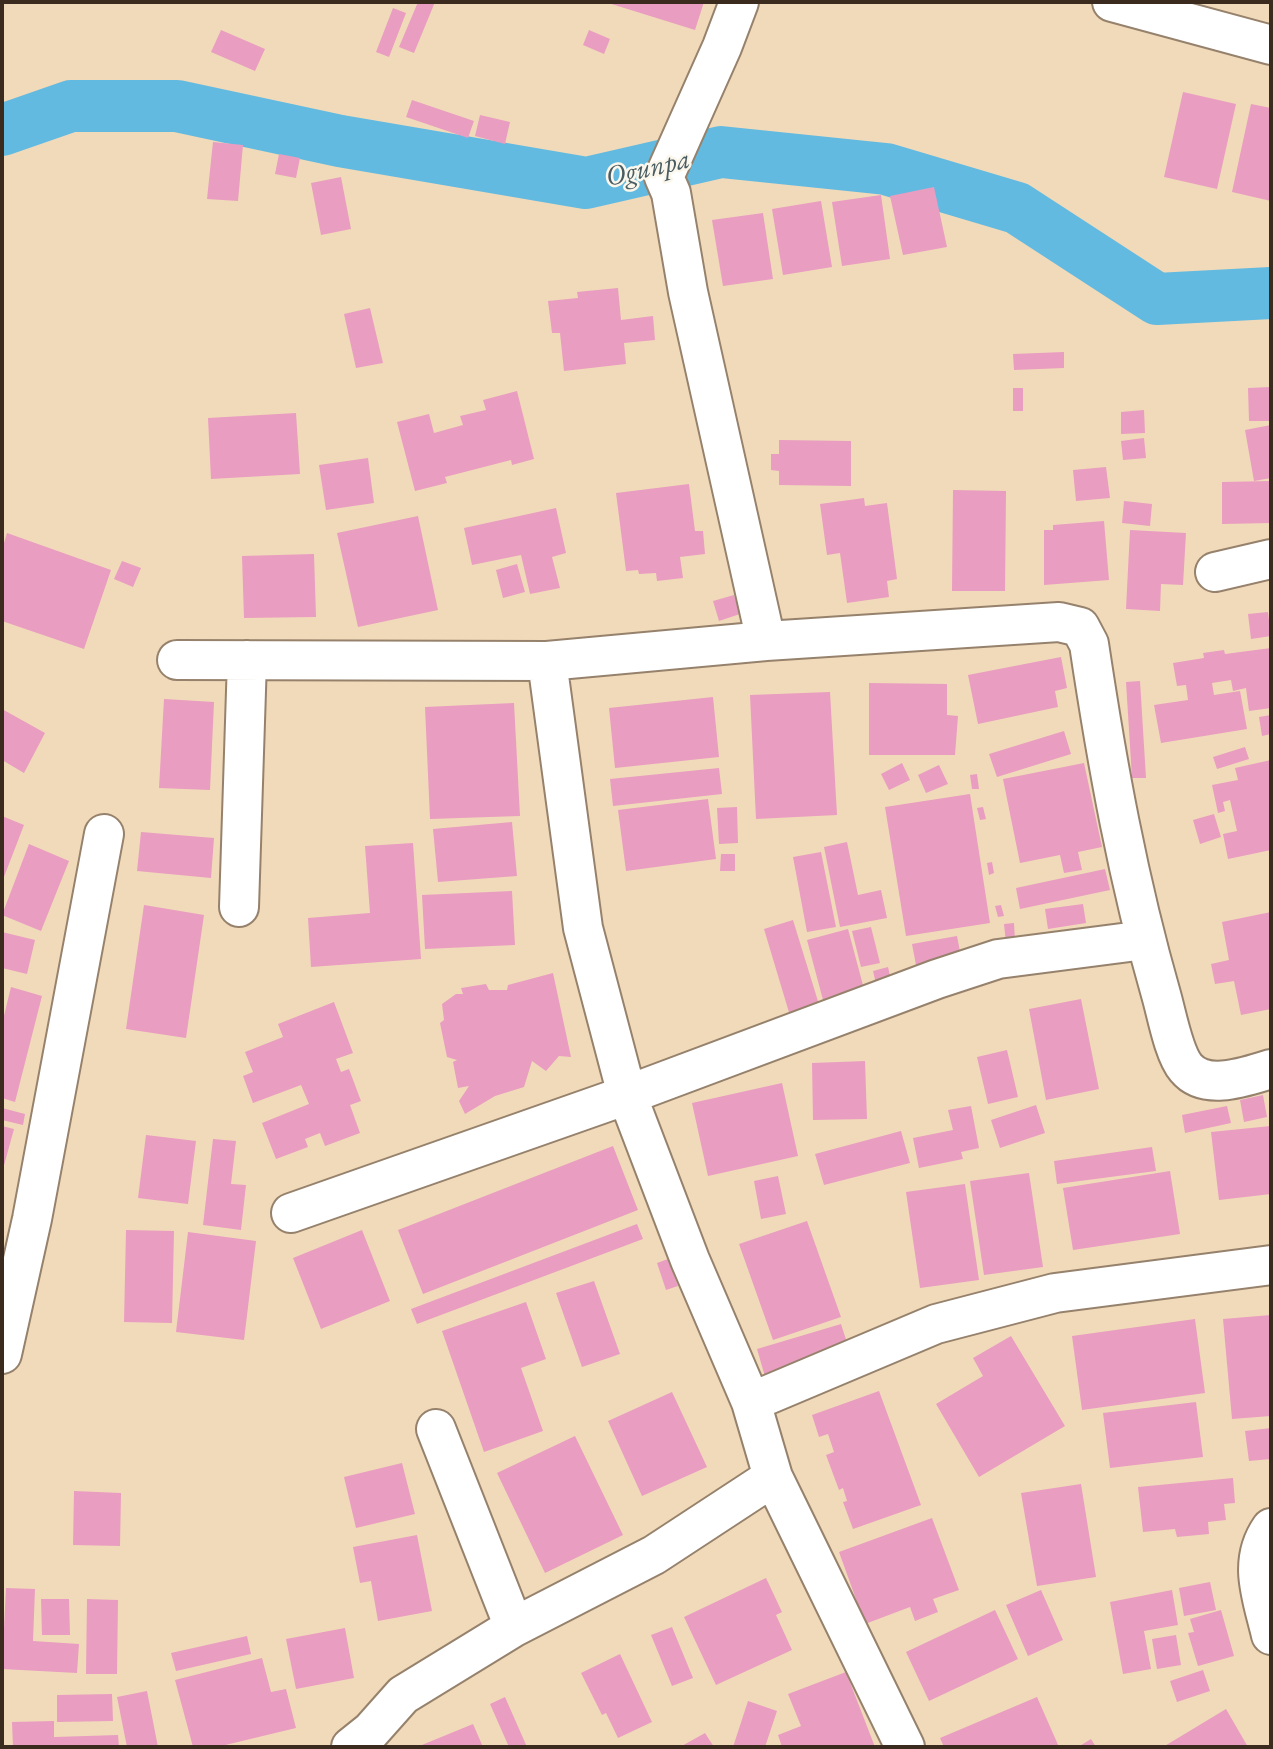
<!DOCTYPE html>
<style>
body{margin:0}
#map{position:relative;width:1273px;height:1749px;overflow:hidden;background:#f1daba;font-family:"EB Garamond",serif}
canvas{display:block}
.frame{position:absolute;inset:0;border:4px solid #3b2a1e;pointer-events:none}
</style>
<div id="map">
<canvas width="1273" height="1749"></canvas>
<div class="frame"></div>
</div>
<script>
const c = document.querySelector('canvas').getContext('2d');
c.lineJoin = 'round';
function stroke(path, color, width, dash) { c.strokeStyle = color; c.lineWidth = width; c.lineCap = dash ? 'butt' : 'round'; c.setLineDash(dash || []); c.stroke(path); }
function fillPath(path, color) { c.fillStyle = color; c.fill(path, 'evenodd'); }
function drawText(font, color, halo, rows, align = 'center') {
  c.font = font + ' "EB Garamond",serif'; c.lineWidth = 5; c.setLineDash([]); c.textBaseline = 'middle'; c.strokeStyle = halo; c.fillStyle = color; for (const [text, x, y, turn = 0] of rows) {
    c.save(); c.translate(x, y); c.rotate((+turn || 0) * Math.PI / 180); c.textAlign = isNaN(turn) ? turn : align; if (halo) c.strokeText(text, 0, 0); c.fillText(text, 0, 0); c.restore();
  }
}
stroke(new Path2D(`
 M2,130L71,106H177L340,141L586,183L721,152L886,169L1017,208L1157,299L1271,293`), '#63bae0', 52);
fillPath(new Path2D(`
 M418,2H435L414,53L399,47Z
 M605,2H704L695,30Z
 M393,8L406,13L389,57L376,52Z
 M221,30L265,49L255,71L211,52Z
 M589,30L610,39L604,54L583,45Z
 M1183,92L1236,104L1217,189L1164,177Z
 M412,100L474,121L468,138L406,117Z
 M1251,104L1271,108V201L1232,192Z
 M480,115L510,122L505,144L475,136Z
 M213,142L243,145L238,201L207,199Z
 M279,154L300,158L296,178L275,174Z
 M341,177L351,229L321,235L311,183Z
 M934,187L947,247L903,255L890,196Z
 M881,195L890,259L842,266L832,202Z
 M821,201L832,267L783,275L772,209Z
 M763,213L773,279L723,286L712,220Z
 M618,288L621,320L653,316L655,340L624,343L626,364L564,371L560,333H552L548,301L578,298L577,292Z
 M370,308L383,363L356,368L344,314Z
 M1064,352V368L1014,370L1013,354Z
 M1271,387V421H1249L1248,388Z
 M1013,388H1023V411H1013Z
 M517,391L534,459L512,465L511,460L445,477L447,483L415,491L397,422L429,414L434,433L463,425L460,416L486,410L483,400Z
 M1144,410L1145,433L1121,434V412Z
 M296,413L300,474L211,479L208,418Z
 M1271,425V478L1254,481L1245,430Z
 M1144,438L1146,458L1123,460L1121,441Z
 M779,440L851,441V486L779,485V471L771,470V454H779Z
 M368,458L374,503L326,510L319,465Z
 M1106,467L1110,498L1076,501L1073,470Z
 M1271,481V523L1222,524V482Z
 M689,484L695,531H703L705,554L680,557L683,578L657,581L656,573L639,574L638,570L626,571L616,493Z
 M953,490L1006,491L1005,591H952Z
 M864,498L865,506L887,503L897,579L887,581L889,597L847,603L840,553L827,555L820,504Z
 M1124,501L1152,504L1150,526L1122,523Z
 M556,508L566,553L552,557L560,588L530,594L521,555L472,565L464,528Z
 M418,516L438,610L358,627L337,533Z
 M1104,521L1109,580L1044,585V530H1053V525Z
 M1130,530L1186,533L1183,585L1161,584L1160,611L1126,609Z
 M7,533L111,570L84,649L2,621V550Z
 M314,554L316,617L244,618L242,556Z
 M122,561L141,568L133,587L114,579Z
 M517,564L525,592L503,598L496,570Z
 M734,595L740,614L719,621L713,601Z
 M1268,612L1271,636L1251,639L1248,614Z
 M1271,648V708L1249,711L1246,688L1233,691L1231,680L1212,683L1214,695L1240,691L1247,729L1161,743L1154,705L1188,700L1186,685L1177,686L1173,663L1204,658L1203,653L1224,650L1225,654Z
 M1061,657L1067,688L1055,691L1058,707L978,724L968,675Z
 M1140,681L1146,778H1132L1126,682Z
 M869,683L947,684V715L958,716L955,755H869Z
 M830,692L837,815L756,819L750,695Z
 M713,697L719,757L615,768L609,708Z
 M164,699L214,702L210,790L159,788Z
 M514,703L520,816L430,819L425,707Z
 M2,709L45,733L24,773L2,760Z
 M1271,715V734L1262,736L1259,717Z
 M1064,731L1071,754L997,777L989,754Z
 M1245,747L1249,759L1217,769L1213,757Z
 M1271,760V850L1228,859L1223,834L1237,831L1230,800L1223,802L1225,811L1218,813L1212,785L1238,780L1235,768Z
 M902,763L910,780L889,790L881,774Z
 M1084,763L1102,847L1078,852L1082,870L1064,873L1060,855L1020,863L1003,779Z
 M939,765L948,784L926,793L918,775Z
 M719,768L722,794L613,806L610,779Z
 M977,774L979,789H972L970,775Z
 M970,794L990,923L906,936L885,807Z
 M708,799L716,859L626,871L618,810Z
 M737,807L738,843L719,844L717,808Z
 M983,807L986,819L980,820L977,808Z
 M1214,814L1221,837L1200,844L1193,820Z
 M2,816L24,825L2,882Z
 M512,822L517,876L438,882L433,829Z
 M141,832L214,838L211,878L137,871Z
 M847,842L858,895L881,890L887,918L840,927L824,847Z
 M413,843L421,959L311,967L308,918L370,913L365,846Z
 M29,844L69,861L41,931L2,915Z
 M821,852L836,927L807,932L793,857Z
 M721,854H735V871H720Z
 M992,862L994,873L989,875L987,863Z
 M1105,869L1110,890L1020,909L1016,888Z
 M512,891L515,945L425,949L422,895Z
 M1083,904L1086,923L1048,929L1045,909Z
 M144,905L204,915L186,1038L126,1029Z
 M1001,905L1004,916L998,917L995,906Z
 M1271,912V1009L1241,1015L1234,981L1215,984L1211,964L1229,960L1222,922Z
 M793,920L821,1011L791,1019L764,929Z
 M1014,923L1015,942L1006,943L1004,924Z
 M871,927L880,963L861,967L852,931Z
 M848,929L864,989L823,1000L807,940Z
 M2,932L35,940L27,974L2,968Z
 M957,936L961,957L916,965L912,944Z
 M888,967L892,985L877,988L873,971Z
 M553,973L571,1057L559,1056L546,1071L532,1061L524,1087L495,1096L465,1114L459,1101L469,1086L458,1088L453,1062L457,1060L447,1057L440,1023L444,1020L442,1004L456,994H463L461,988L486,984L489,990H507L508,985Z
 M11,987L42,996L15,1102L2,1098V1024Z
 M1081,999L1099,1089L1046,1100L1029,1009Z
 M334,1002L353,1053L336,1059L341,1072L349,1069L361,1101L350,1105L360,1133L325,1146L320,1133L305,1139L308,1147L276,1159L262,1123L309,1104L301,1085L253,1103L243,1076L253,1072L245,1052L283,1037L278,1024Z
 M1007,1050L1018,1097L988,1104L977,1057Z
 M865,1061L867,1119L813,1120L812,1063Z
 M782,1083L798,1156L708,1176L692,1103Z
 M1263,1095L1267,1117L1244,1122L1240,1100Z
 M1036,1105L1045,1133L1000,1148L991,1120Z
 M971,1106L979,1148L961,1152L963,1159L919,1168L913,1138L953,1130L948,1110Z
 M1227,1106L1231,1123L1185,1133L1182,1115Z
 M2,1108L25,1114L23,1125L2,1120Z
 M2,1126L14,1129L3,1169H2Z
 M1271,1126V1194L1219,1200L1211,1132Z
 M901,1131L910,1163L824,1185L815,1154Z
 M146,1135L196,1141L188,1204L138,1198Z
 M213,1139L236,1141L231,1184L246,1185L241,1230L203,1225Z
 M613,1146L638,1210L423,1294L398,1230Z
 M1152,1147L1156,1171L1057,1184L1054,1161Z
 M1170,1171L1180,1234L1073,1250L1063,1188Z
 M1029,1173L1043,1267L984,1275L970,1181Z
 M778,1176L786,1214L761,1219L754,1181Z
 M965,1184L979,1280L920,1288L906,1192Z
 M807,1221L841,1317L773,1340L739,1244Z
 M637,1224L643,1239L417,1324L411,1309Z
 M126,1230L174,1231L172,1323L124,1322Z
 M362,1230L390,1301L321,1329L293,1258Z
 M188,1232L256,1241L244,1340L176,1332Z
 M668,1259L678,1286L666,1290L657,1263Z
 M594,1281L620,1354L582,1367L556,1293Z
 M526,1302L546,1359L521,1368L543,1431L484,1452L442,1331Z
 M1271,1315V1416L1232,1419L1223,1319Z
 M1195,1319L1205,1393L1082,1410L1072,1336Z
 M841,1324L851,1355L766,1380L757,1349Z
 M1011,1336L1065,1426L979,1477L936,1404L983,1376L973,1358Z
 M879,1391L921,1505L853,1529L843,1502L847,1501L843,1488L839,1490L826,1455L834,1452L828,1434L819,1437L812,1415Z
 M672,1392L707,1467L642,1496L608,1421Z
 M1196,1402L1203,1457L1110,1468L1103,1413Z
 M1271,1428V1459L1249,1461L1245,1431Z
 M575,1436L623,1535L545,1573L497,1473Z
 M402,1463L415,1514L356,1528L344,1477Z
 M1233,1478L1235,1503L1224,1504L1226,1520L1208,1522L1209,1534L1177,1537L1175,1529L1143,1532L1138,1487Z
 M1081,1484L1096,1577L1037,1586L1021,1493Z
 M74,1491L121,1493L120,1546L73,1545Z
 M932,1518L959,1590L933,1599L938,1612L915,1621L910,1607L865,1624L839,1552Z
 M417,1535L432,1611L378,1621L371,1581L360,1583L353,1547Z
 M766,1578L782,1612L776,1615L792,1650L716,1685L684,1617Z
 M1210,1582L1216,1610L1184,1616L1179,1588Z
 M6,1588L35,1589L33,1641L79,1644L77,1673L2,1669Z
 M1041,1590L1063,1640L1028,1656L1006,1605Z
 M1172,1590L1178,1625L1144,1631L1151,1669L1123,1674L1110,1602Z
 M41,1599H69L70,1635H42Z
 M87,1599L118,1600L117,1674H86Z
 M995,1610L1018,1659L929,1701L906,1652Z
 M1221,1610L1234,1656L1198,1666L1188,1633L1194,1632L1190,1619Z
 M672,1627L693,1678L672,1686L651,1635Z
 M345,1628L354,1678L296,1689L286,1639Z
 M1176,1635L1181,1665L1157,1669L1152,1639Z
 M247,1636L251,1654L176,1671L171,1653Z
 M620,1654L652,1722L618,1738L606,1713L602,1715L581,1673Z
 M262,1658L271,1692L286,1689L296,1728L217,1747H193L175,1680Z
 M1203,1670L1210,1691L1177,1702L1170,1681Z
 M846,1672L875,1747H782L778,1735L801,1726L788,1694Z
 M147,1691L158,1747H127L117,1697Z
 M112,1694L113,1721L57,1722V1695Z
 M505,1697L527,1747H509L490,1704Z
 M1037,1697L1059,1747H944L940,1738Z
 M748,1701L777,1711L765,1747H733Z
 M1226,1709L1248,1747H1163Z
 M54,1721V1737L118,1735L119,1747H13L12,1722Z
 M473,1724L483,1747H417Z
 M705,1733L714,1747H680Z
 M1091,1739L1096,1747H1078Z`), '#e99dc0');
const minor = new Path2D(`
 M739,2L722,47L664,177L671,193L688,292L766,641
 M1112,2L1271,45
 M1215,572L1271,559
 M177,660L547,661L766,641L1059,622L1080,627L1089,644C1107,764 1128,880 1162,998C1167,1016 1174,1054 1186,1068C1206,1092 1247,1076 1271,1069
 M547,661L583,928L627,1095L690,1260L751,1402L773,1477L905,1747
 M239,907L247,660
 M291,1213L627,1095L937,979L998,959L1145,940
 M2,1354L32,1219L104,834
 M751,1402L936,1324L1055,1293L1271,1265
 M436,1429L514,1627
 M1271,1528C1247,1562 1262,1597 1271,1635
 M351,1747L371,1731L403,1695L514,1627L654,1555L773,1477`);
stroke(minor, '#96826c', 42);
stroke(minor, '#fff', 38);
drawText('italic 28px', '#495c62', '#fbf7ec', [
 ["Ogunpa",648,169,-13]
]);
</script>
